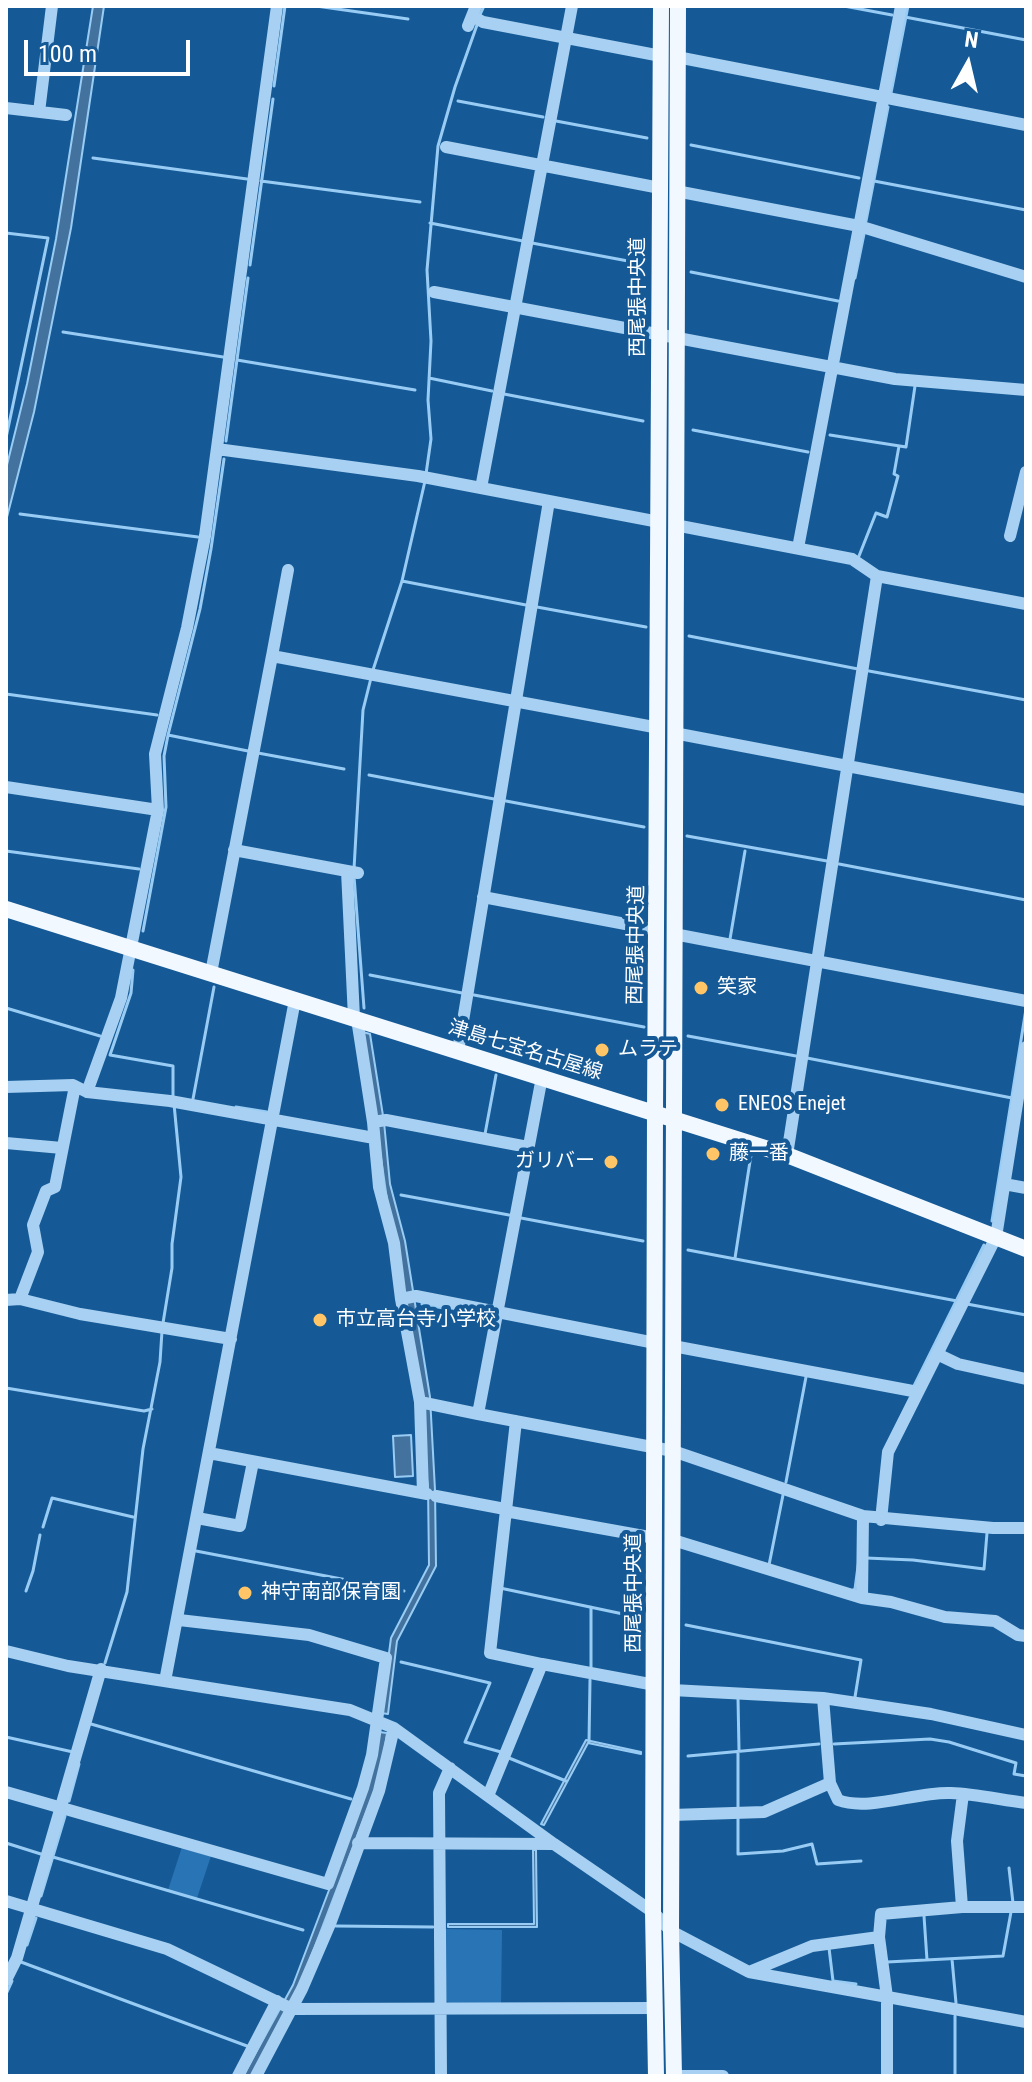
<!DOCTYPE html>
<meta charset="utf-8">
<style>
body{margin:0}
#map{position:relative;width:1032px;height:2082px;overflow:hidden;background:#155a96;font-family:"Roboto Condensed",sans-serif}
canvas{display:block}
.frame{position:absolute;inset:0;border:8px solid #fff;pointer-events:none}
.north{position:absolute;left:928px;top:24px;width:80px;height:80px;-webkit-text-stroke:6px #155a96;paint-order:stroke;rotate:8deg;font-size:22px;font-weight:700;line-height:32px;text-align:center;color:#fff}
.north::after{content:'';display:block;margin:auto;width:28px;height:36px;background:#fff;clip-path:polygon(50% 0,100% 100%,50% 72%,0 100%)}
.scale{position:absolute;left:24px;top:40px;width:166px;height:36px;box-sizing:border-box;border:4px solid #fff;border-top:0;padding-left:10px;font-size:24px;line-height:28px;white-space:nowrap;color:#fff;-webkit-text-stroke:6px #155a96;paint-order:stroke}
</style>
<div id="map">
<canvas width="1032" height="2082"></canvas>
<div class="frame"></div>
<div class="north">N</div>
<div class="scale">100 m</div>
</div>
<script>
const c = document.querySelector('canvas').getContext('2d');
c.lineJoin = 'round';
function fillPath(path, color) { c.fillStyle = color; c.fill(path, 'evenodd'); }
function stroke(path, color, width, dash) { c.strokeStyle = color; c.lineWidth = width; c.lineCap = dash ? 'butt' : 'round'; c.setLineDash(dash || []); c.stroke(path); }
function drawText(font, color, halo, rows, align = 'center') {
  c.font = font + ' "Roboto Condensed","Noto Sans JP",sans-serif'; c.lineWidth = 8; c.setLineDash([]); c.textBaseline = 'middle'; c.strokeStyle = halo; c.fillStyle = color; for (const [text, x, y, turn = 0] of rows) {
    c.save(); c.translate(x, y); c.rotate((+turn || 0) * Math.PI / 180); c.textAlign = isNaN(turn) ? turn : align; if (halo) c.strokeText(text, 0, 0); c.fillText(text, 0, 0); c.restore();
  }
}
fillPath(new Path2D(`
 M183,1844L212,1853L197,1898L168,1890Z
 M444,1929L502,1930L501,2005H451L445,2000Z`), '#2974b5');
const water = new Path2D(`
 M93,6H104L71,228L34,412L6,521V469L27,384L56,239Z
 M363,1032L370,1034L384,1122L390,1184L405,1241L430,1397L435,1490L436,1566L397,1641L388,1714L381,1713L391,1638L429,1565L428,1486Z
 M411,1435L413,1476L395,1477L393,1436Z
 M379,1732L387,1733L384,1754L374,1792L299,1988L252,2076H243L293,1985L367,1790Z
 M586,1740L641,1752V1754L588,1743L544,1825L541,1824Z
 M533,1850H536L537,1927H448V1924H534Z`);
fillPath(water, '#43729e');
stroke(water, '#99ccf4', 2);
stroke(new Path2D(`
 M316,6L408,19
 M844,6L892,15
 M479,17L484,6
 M905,17L1026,40
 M274,86L285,6
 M891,93L908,6
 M458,101L543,117
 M556,121L647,138
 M691,145L859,178
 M93,158L247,179
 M261,181L420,202
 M874,181L1026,210
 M866,221L888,107
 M430,223L523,241
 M6,233L48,238L6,438
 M532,243L644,264
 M250,265L273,99
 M691,272L838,301
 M855,278L864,234
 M63,332L223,357
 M237,360L415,390
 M429,378L492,391
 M504,394L643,421
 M693,430L808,452
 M830,435L906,447L915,386
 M226,441L248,278
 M426,474L431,439L428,400L431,341L427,270L438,146L455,87L477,25
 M20,514L198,537
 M859,556L876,513L887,517L898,476L894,474L899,446
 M402,581L526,605
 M537,607L646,627
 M689,636L858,669
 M373,670L402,581L425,481
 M869,671L1026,700
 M6,694L157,715
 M168,735L200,609L211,549L224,459
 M258,753L344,769
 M369,775L494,799
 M506,801L644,827
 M687,836L827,861
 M6,851L139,869
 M839,864L1026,900
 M354,869L363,710L371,678
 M354,876L364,1008
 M143,931L166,807L164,756L168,735L248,751
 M730,939L745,851
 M133,970L131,993L110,1055L173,1066V1097
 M370,975L462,993
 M474,995L644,1027
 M6,1008L100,1036
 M688,1036L796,1056
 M807,1058L1012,1098
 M193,1099L214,987
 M236,1107L267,1112
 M485,1134L496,1075
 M401,1195L509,1215
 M521,1218L643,1241
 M992,1221L1026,1009
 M688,1250L957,1301
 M735,1258L751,1155
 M422,1304L470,1313
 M967,1304L1026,1315
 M163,1323L172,1268V1244L181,1177L174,1104
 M914,1386L984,1245
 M6,1388L144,1411L152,1409
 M786,1482L806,1377
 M43,1527L52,1498L133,1517
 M196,1551L404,1591
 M866,1558L913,1560L984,1569L987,1533
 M769,1565L783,1495
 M500,1588L642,1618
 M26,1591L33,1571L40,1535
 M851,1591L855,1589L859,1559
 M686,1625L861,1660L855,1697
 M401,1662L490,1683L465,1742L501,1752
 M105,1663L127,1592L143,1449L160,1362L162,1331
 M591,1668V1607
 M738,1698L739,1750
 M91,1724L351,1799
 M6,1737L73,1752
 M589,1742L590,1680
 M834,1744L930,1739L949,1742L1016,1763L1014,1774L1026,1776
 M738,1752V1807
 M688,1756L819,1744
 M509,1758L566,1781
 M69,1801L79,1764
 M738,1818V1854L783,1851L812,1844L817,1864L861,1861
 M6,1843L44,1855
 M53,1857L303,1930
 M1009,1868L1013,1903
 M41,1896L65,1816
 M924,1916L927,1960
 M336,1926L433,1927
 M27,1945L36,1918
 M829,1948L833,1981L856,1984
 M952,1959L956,2003
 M21,1962L247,2046
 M887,1962L1003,1956L1011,1912
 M6,1994L12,1981
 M955,2016V2076`), '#99ccf4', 3);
stroke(new Path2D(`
 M472,16L483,22L661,56
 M468,26L476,6
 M677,57L1026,125
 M6,108L66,115
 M39,112L52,6
 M446,147L660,188
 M676,191L859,226L1026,277
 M434,292L895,379L1026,390
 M217,449L418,476L659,522
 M481,488L572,6
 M675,525L852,559L877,576L1026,604
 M1010,536L1026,472
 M798,548L901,6
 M272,656L288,570
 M674,733L1026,800
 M6,787L158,810
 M234,850L358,873
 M347,871L354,1018
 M483,897L657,930
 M674,934L1026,1001
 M211,973L272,656L659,728
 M357,1019L373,1122L379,1187L394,1243L401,1299L420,1402L423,1493
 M458,1051L549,501
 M542,1077L478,1414L673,1451L863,1516L993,1528H1026
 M6,1087L73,1085L87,1092L170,1101L374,1138
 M87,1092L121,998L158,810L155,754L187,628L205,536L277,6
 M373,1122L386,1120L528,1147
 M6,1143L62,1148
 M787,1155L877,576
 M1004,1184L1026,1188
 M20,1299L38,1252L33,1225L46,1191L55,1187L75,1086
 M401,1299L416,1296L655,1343
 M6,1300L20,1299L80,1314L231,1339
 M673,1346L918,1392
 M937,1354L958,1364L1026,1379
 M420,1402L478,1414
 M516,1421L490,1653L542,1664
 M209,1453L427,1494
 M436,1496L505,1509
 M505,1511L655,1538
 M197,1518L240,1526L253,1462
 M881,1520L888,1452L996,1237L1026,1047
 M673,1540L862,1598L891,1602L945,1617L995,1621L1018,1635L1026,1636
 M862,1598L863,1516
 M6,1651L68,1666L350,1710L394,1728L554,1844L653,1912L671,1931L749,1972L1026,2022
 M165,1681L295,1000
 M672,1690L823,1698L931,1714L1026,1735
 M823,1698L830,1783L838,1800C869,1812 918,1791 951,1793C976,1794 1001,1800 1026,1803
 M6,1792L328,1884L363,1788L372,1755L386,1658L309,1635L179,1620
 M488,1796L542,1664L655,1685
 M672,1815L764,1812L830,1783
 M358,1843L554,1844
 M6,1901L167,1949L292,2009L656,2008
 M962,1907L957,1841L963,1794
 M749,1972L812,1946L879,1937
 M6,1980L17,1958L101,1669
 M238,2076L277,2001
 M256,2076L302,1989L330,1924L379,1791L394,1728
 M441,2076L439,1793L450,1768
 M674,2076H723
 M887,2076V1997L879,1937L881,1914L962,1907H1026`), '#a7d0f2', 12);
stroke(new Path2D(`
 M6,909L787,1155L1026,1249
 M656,2076L653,1912L655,1112L661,6
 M674,2076L671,1931L678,6`), '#f1f8ff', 16);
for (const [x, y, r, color] of [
 [701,988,8,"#ffc567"],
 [602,1050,8,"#ffc567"],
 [722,1105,8,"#ffc567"],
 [713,1154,8,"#ffc567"],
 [611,1162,8,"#ffc567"],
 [320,1320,8,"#ffc567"],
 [245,1593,8,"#ffc567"]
]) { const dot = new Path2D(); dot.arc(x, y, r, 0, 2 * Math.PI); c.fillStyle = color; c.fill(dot); stroke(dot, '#155a96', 3); }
drawText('20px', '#fff', '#155a96', [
 ["西尾張中央道",639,297,-90],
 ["西尾張中央道",637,945,-89],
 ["津島七宝名古屋線",525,1051,17],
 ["西尾張中央道",635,1593,-90]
]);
drawText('20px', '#fff', '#155a96', [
 ["笑家",717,988],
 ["ムラテ",618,1050],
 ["ENEOS Enejet",738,1105],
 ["藤一番",729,1154],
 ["ガリバー",595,1162,"right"],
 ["市立高台寺小学校",336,1320],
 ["神守南部保育園",261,1593]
], 'left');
</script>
